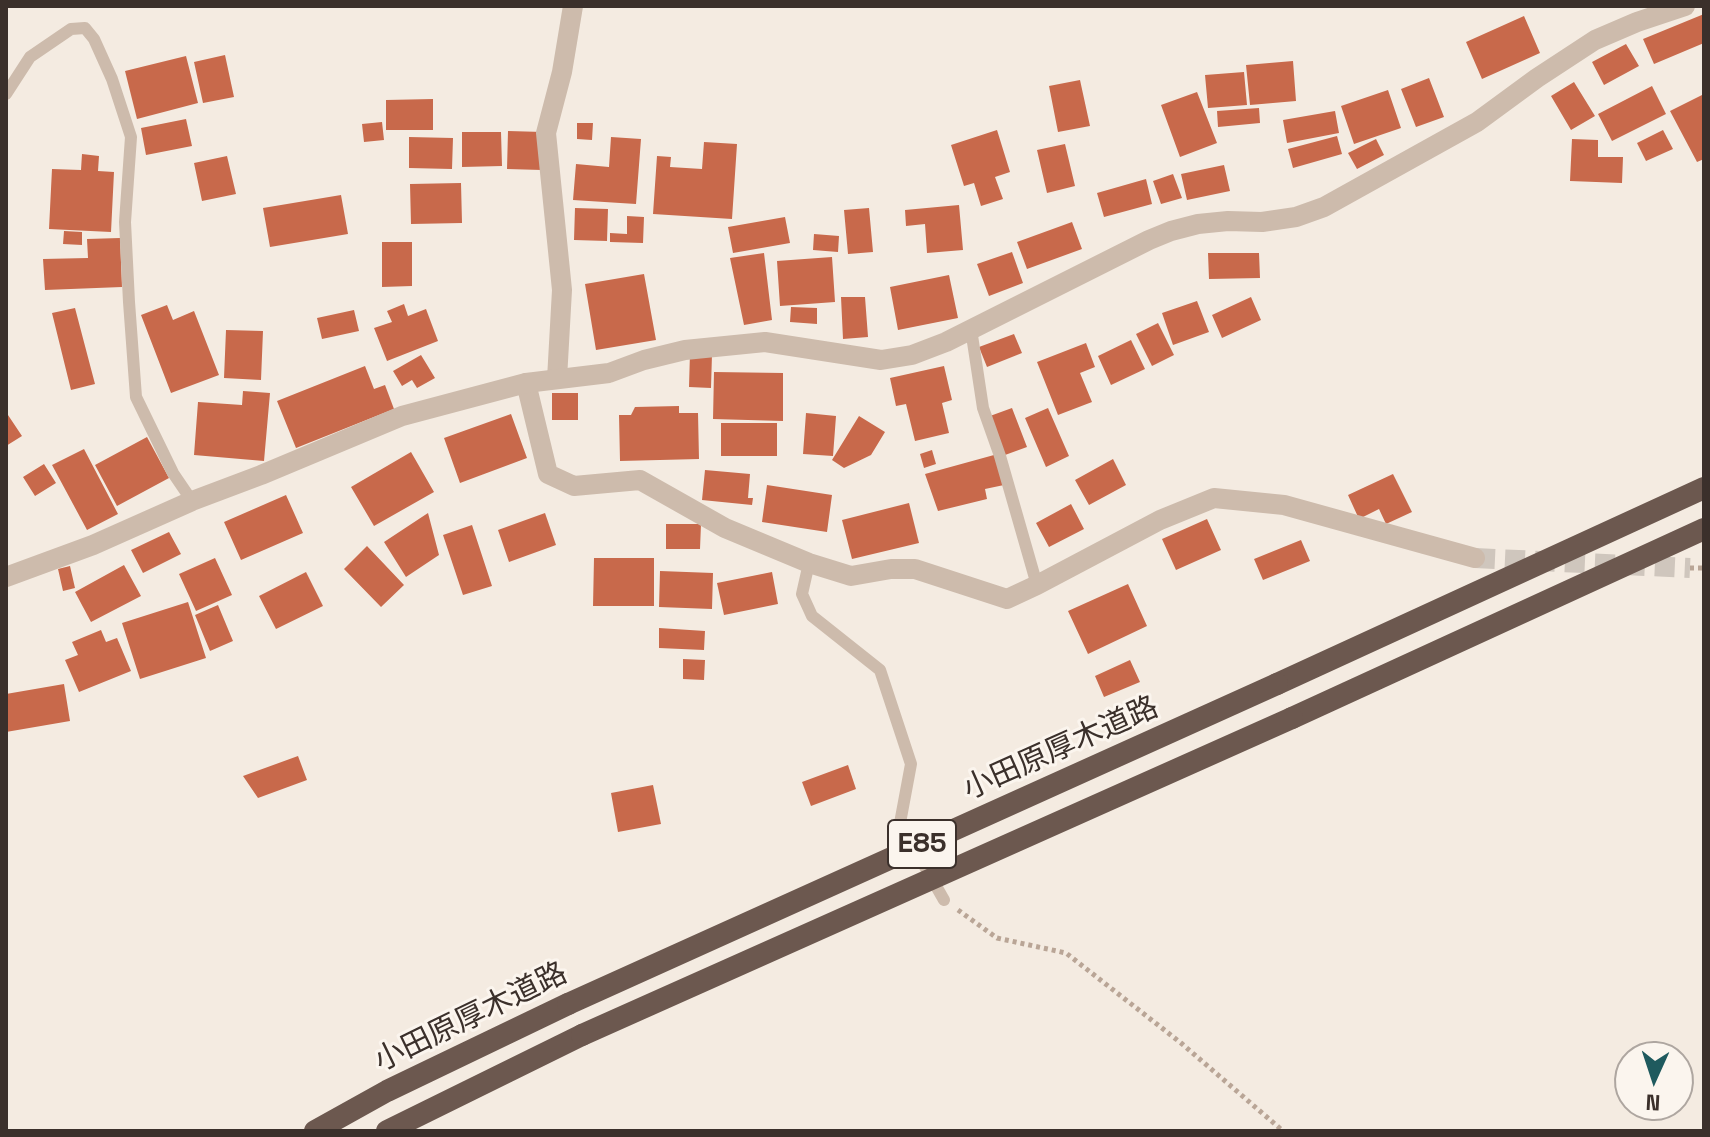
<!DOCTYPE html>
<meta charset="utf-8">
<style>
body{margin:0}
#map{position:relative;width:1710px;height:1137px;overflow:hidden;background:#f4ebe1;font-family:"Space Grotesk",sans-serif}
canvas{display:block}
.frame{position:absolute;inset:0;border:8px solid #3b302b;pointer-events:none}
.north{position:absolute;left:1614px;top:1041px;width:80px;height:80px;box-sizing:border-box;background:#fbf5ee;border:2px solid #aea6a0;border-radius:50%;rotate:183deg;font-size:22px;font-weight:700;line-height:32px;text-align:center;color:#3b302b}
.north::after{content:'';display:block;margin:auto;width:28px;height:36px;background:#1f5a5e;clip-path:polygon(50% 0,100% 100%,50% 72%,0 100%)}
</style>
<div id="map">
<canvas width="1710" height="1137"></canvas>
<div class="frame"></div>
<div class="north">N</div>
</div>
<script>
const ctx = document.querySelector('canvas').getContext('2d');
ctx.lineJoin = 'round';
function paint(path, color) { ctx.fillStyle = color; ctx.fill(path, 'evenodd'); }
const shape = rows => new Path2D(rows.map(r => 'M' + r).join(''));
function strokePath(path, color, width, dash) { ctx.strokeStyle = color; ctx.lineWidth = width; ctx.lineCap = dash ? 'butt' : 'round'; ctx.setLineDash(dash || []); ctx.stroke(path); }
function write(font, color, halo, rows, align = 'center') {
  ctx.font = font + ' "Space Grotesk","Noto Sans JP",sans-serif'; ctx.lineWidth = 6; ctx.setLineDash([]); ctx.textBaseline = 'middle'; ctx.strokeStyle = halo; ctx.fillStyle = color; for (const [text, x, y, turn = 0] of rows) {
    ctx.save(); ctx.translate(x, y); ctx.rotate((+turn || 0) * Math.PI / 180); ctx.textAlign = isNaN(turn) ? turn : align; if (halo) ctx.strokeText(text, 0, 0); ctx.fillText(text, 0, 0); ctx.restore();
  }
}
paint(shape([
 [1704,14,1704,43,1654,64,1643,39],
 [1524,16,1540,53,1482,79,1466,42],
 [1626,44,1639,66,1604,85,1592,62],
 [225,55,234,97,203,103,194,62],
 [186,56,198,103,137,119,125,71],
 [1293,61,1296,101,1250,105,1246,65],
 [1244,72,1247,105,1208,108,1205,75],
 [1429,78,1444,117,1416,127,1401,89],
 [1080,80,1090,126,1058,132,1049,86],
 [1574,82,1595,116,1571,130,1551,96],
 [1652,86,1666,114,1612,141,1598,114],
 [1388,90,1401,128,1354,144,1341,106],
 [1197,92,1217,143,1180,157,1161,105],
 [1704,94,1704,159,1697,162,1670,111],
 [433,99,433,130,386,130,386,100],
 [1259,108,1260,123,1218,127,1217,111],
 [1335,111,1339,133,1287,143,1283,120],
 [186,119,192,146,146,155,141,128],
 [382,122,384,140,364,142,362,124],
 [577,123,593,123,592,140,577,139],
 [997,130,1010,172,995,177,1003,199,981,206,974,183,964,186,951,145],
 [1663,130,1673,149,1646,161,1637,143],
 [508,131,543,132,542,170,507,169],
 [462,132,501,132,502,166,462,167],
 [1337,136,1342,154,1293,168,1288,149],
 [409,137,453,138,452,169,409,168],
 [611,137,641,139,636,204,573,200,576,164,609,167],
 [1376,139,1384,155,1357,169,1348,153],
 [1572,139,1598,140,1598,157,1623,157,1622,183,1570,181],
 [704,142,737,144,732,219,653,214,657,156,671,157,670,167,702,169],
 [1065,144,1075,186,1047,193,1037,150],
 [82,154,99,156,98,171,114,172,111,232,49,229,52,169,81,170],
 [227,156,236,194,202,201,194,163],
 [1224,165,1230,191,1187,200,1181,174],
 [1173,174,1182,198,1161,204,1153,181],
 [1146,179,1152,204,1104,217,1097,193],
 [461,183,462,223,411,224,410,184],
 [341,195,348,234,270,247,263,208],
 [959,205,963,250,927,253,925,224,906,226,905,210],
 [575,208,608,209,607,241,574,240],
 [869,208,873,252,848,254,844,210],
 [627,216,644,217,643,243,610,242,610,233,627,234],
 [785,217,790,243,733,253,728,227],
 [1072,222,1082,249,1027,269,1017,242],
 [64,231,82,232,82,245,63,244],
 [814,234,839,236,838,252,813,250],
 [120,238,122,287,45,290,43,259,88,258,87,239],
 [382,242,412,242,412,286,382,287],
 [1012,252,1023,283,989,296,977,264],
 [764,253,772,320,744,325,730,258],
 [1208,253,1259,253,1260,278,1209,279],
 [832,257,835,302,780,306,777,261],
 [644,274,656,340,596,350,585,284],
 [949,275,958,318,898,330,890,287],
 [841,297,865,297,868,337,843,339],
 [1251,297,1261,320,1222,338,1212,315],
 [1197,301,1209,332,1173,345,1162,313],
 [404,304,408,316,426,309,438,341,387,361,374,328,392,322,387,311],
 [167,305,173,320,194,311,219,375,171,393,141,315],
 [791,307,817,308,817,324,790,322],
 [75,308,95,384,71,390,52,313],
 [354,310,359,331,322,339,317,318],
 [1158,323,1174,355,1152,366,1136,334],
 [226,330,263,331,261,380,224,378],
 [1014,334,1022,353,987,367,979,347],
 [1131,340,1145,369,1111,385,1098,356],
 [1086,343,1095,367,1080,373,1092,402,1058,415,1037,362],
 [690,353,712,354,711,388,689,387],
 [421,355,435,378,417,388,412,380,402,386,393,371],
 [365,366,374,389,385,385,394,409,296,448,277,401],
 [944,366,952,400,942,403,949,433,915,441,906,404,896,406,890,378],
 [714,372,783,373,783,421,713,419],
 [243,391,270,393,264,461,194,455,198,402,242,405],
 [552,393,578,393,578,420,552,420],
 [679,406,679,413,698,413,699,459,620,461,619,415,631,415,635,407],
 [1012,408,1027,447,1005,455,990,416],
 [1048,408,1069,456,1046,467,1025,418],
 [6,412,22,436,6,446],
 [806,413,836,416,833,456,803,454],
 [511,414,527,458,460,483,444,438],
 [859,416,885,432,871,455,844,468,832,460],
 [721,423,777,423,777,456,721,456],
 [147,437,169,478,117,506,95,465],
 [84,449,118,514,87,530,52,465],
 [932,450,936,464,924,468,920,454],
 [411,452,434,492,374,526,351,487],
 [994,455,1004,485,985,489,987,499,938,511,925,474],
 [1113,459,1126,485,1089,505,1075,480],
 [44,464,56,483,35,496,23,477],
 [705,470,750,474,748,498,753,498,752,505,702,500],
 [1393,474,1412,512,1386,524,1379,509,1359,519,1348,495],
 [767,485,832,495,827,532,762,522],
 [286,495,303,533,241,560,224,522],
 [909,503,919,543,852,559,842,520],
 [1071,504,1084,529,1049,547,1036,523],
 [428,513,439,555,406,577,384,542],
 [545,513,556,545,509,562,498,530],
 [1207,519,1221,550,1176,570,1162,539],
 [666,524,701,524,700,549,666,549],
 [472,525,492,586,463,595,443,535],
 [169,532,181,554,143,573,131,550],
 [1301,540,1310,561,1263,580,1254,559],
 [367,546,404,585,381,607,344,569],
 [215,558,232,595,196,611,179,574],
 [594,558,654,558,654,606,593,606],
 [124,565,141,596,91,622,75,592],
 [70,566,75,588,63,591,58,569],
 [660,571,713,573,712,609,659,607],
 [306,572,323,606,276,629,259,596],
 [772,572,778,604,724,615,717,583],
 [1128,584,1147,626,1088,654,1068,611],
 [188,602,206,658,140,679,122,623],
 [218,605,233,641,210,651,195,615],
 [659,628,705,631,704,650,659,648],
 [101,630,106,642,117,638,131,671,79,692,65,660,78,655,72,642],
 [683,659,705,660,704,680,683,679],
 [1130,660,1140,682,1104,697,1095,676],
 [64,684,70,721,6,732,6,694],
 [298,756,307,780,258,798,243,776],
 [848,765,856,789,811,806,802,782],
 [653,785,661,824,618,832,611,793]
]), '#c8694b');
strokePath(shape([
 [1475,558,1690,568]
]), '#cfc6bd', 20, [20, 10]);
strokePath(shape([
 [1690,568,1704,568],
 [958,910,997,938,1066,953,1181,1043,1283,1131]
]), '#b9a596', 5, [4, 4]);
strokePath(shape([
 [6,94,30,57,71,29,85,28,94,39,112,79,131,137,125,222,129,302,136,397,173,473,192,501],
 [971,329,983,408,1000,456,1037,585],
 [809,563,802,594,812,616,880,670,911,764,900,823,944,900]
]), '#cdbbac', 12);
strokePath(shape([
 [557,379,562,290,546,133,562,72,573,6],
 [526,383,548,474,574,486,640,480,725,528,809,563,851,576,891,569,915,569,1007,599,1037,585,1160,520,1214,498,1284,505,1475,558]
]), '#cdbbac', 20);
strokePath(shape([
 [6,577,93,545,192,501,261,475,402,416,526,383,609,373,644,360,685,350,765,342,881,360,912,355,946,342,1149,240,1171,231,1198,224,1228,221,1262,222,1296,217,1324,207,1477,122,1537,78,1595,40,1637,22,1685,6]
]), '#cdbbac', 20);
strokePath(shape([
 [1277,684,1704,488],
 [1292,718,1704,529],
 [315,1131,387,1091,568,1004],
 [387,1131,582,1035]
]), '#6c584f', 22);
strokePath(shape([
 [568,1004,1277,684],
 [582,1035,1292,718]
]), '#6c584f', 22);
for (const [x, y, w] of [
 [922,844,68]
]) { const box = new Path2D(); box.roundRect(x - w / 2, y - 24, w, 48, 6); ctx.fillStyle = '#fbf5ee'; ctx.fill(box); strokePath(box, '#3b302b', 2); }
write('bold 28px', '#3b302b', null, [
 ["E85",922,844]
]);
write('30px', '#3b302b', '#fbf5ee', [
 ["小田原厚木道路",1061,749,-24],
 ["小田原厚木道路",471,1018,-26]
]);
</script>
